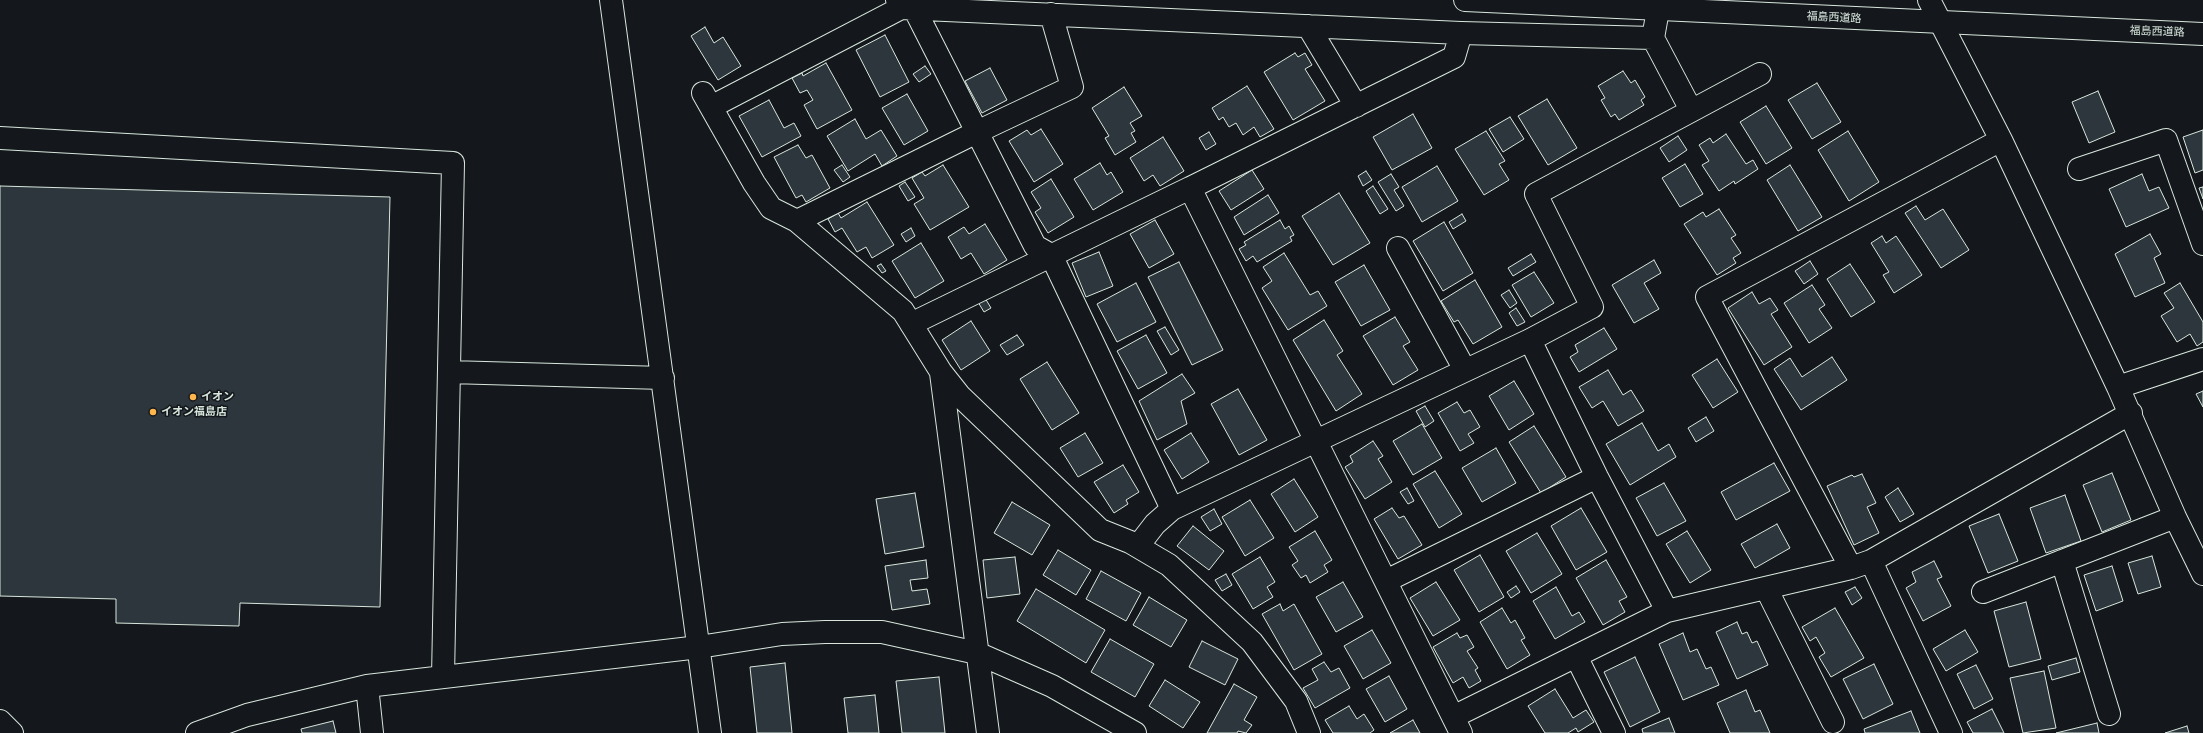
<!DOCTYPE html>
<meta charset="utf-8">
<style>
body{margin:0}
canvas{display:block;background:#14181c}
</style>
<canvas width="2203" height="733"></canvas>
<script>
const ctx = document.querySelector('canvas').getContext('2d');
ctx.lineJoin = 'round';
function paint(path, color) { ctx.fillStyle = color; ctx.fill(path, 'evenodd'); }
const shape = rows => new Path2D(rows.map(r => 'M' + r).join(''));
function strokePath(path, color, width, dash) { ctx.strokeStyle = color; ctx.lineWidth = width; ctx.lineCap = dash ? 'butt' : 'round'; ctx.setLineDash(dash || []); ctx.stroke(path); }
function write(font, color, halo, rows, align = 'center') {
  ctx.font = font + ' "DejaVu Sans","Noto Sans JP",sans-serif'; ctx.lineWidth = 3; ctx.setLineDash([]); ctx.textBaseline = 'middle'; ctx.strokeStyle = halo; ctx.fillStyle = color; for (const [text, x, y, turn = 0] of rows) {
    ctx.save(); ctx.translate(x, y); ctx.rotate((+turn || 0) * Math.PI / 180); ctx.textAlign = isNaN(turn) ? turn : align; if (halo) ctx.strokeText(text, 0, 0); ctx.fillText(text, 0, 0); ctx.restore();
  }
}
const building = shape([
 [705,27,714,43,723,37,741,66,718,80,691,36,705,27],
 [885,35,909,82,880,97,856,50,885,35],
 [1295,53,1298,57,1305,53,1312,65,1305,69,1325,101,1293,120,1264,72,1295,53],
 [826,63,852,110,817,129,804,105,813,100,807,90,800,93,792,78,802,73,803,76,826,63],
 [925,66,931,74,919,82,913,74,925,66],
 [990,68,1007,100,982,113,965,81,990,68],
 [1623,71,1631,83,1635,80,1645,97,1641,100,1644,105,1619,120,1615,114,1611,117,1601,100,1605,98,1598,86,1623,71],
 [1817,83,1841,122,1812,139,1788,100,1817,83],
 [1247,86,1274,129,1260,137,1254,127,1243,135,1236,123,1229,127,1223,117,1219,120,1212,108,1247,86],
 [1124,87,1142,116,1130,123,1135,131,1131,133,1136,142,1115,155,1105,138,1109,136,1092,108,1124,87],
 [2098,91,2115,132,2089,143,2072,102,2098,91],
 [907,94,928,131,904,145,882,108,907,94],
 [1547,99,1577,148,1548,165,1518,116,1547,99],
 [769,100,784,128,794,123,801,136,762,157,739,116,769,100],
 [1766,106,1792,148,1766,164,1740,122,1766,106],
 [1413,114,1432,148,1392,170,1373,137,1413,114],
 [1510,117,1524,139,1503,152,1489,129,1510,117],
 [855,119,866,139,881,130,897,156,882,166,875,154,848,171,827,136,855,119],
 [1041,129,1063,164,1034,182,1009,141,1027,130,1031,135,1041,129],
 [2203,130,2203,170,2195,173,2183,137,2203,130],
 [1486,131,1505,161,1499,164,1509,180,1484,195,1455,149,1486,131],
 [1848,131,1879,182,1849,201,1818,150,1848,131],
 [1209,132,1216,144,1206,150,1199,138,1209,132],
 [1726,134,1746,164,1753,160,1758,169,1735,184,1734,181,1719,191,1702,165,1709,161,1699,145,1710,138,1713,143,1726,134],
 [1678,136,1687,150,1669,162,1660,148,1678,136],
 [1163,137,1184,171,1160,186,1153,175,1144,181,1130,158,1163,137],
 [798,145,806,158,812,155,830,188,806,202,802,195,796,198,774,157,798,145],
 [1100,163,1107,175,1111,172,1123,192,1093,210,1074,179,1100,163],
 [1685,164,1703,194,1680,207,1662,178,1685,164],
 [842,165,850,177,843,182,834,170,842,165],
 [943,165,969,207,930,230,914,204,924,198,912,178,922,172,925,176,943,165],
 [1790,165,1822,217,1798,231,1767,180,1790,165],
 [1437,166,1458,201,1422,222,1402,187,1437,166],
 [1252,170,1264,189,1231,210,1219,191,1252,170],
 [1366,171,1372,180,1363,186,1358,176,1366,171],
 [1391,174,1399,187,1394,190,1404,206,1396,211,1378,182,1391,174],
 [2142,174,2149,191,2159,187,2169,208,2126,227,2109,189,2142,174],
 [1051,179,1074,217,1048,233,1035,212,1041,208,1031,192,1051,179],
 [905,182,915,197,908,201,899,186,905,182],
 [0,186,390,197,380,607,240,603,239,626,116,623,116,599,0,596,0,186],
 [1373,186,1388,209,1380,214,1366,191,1373,186],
 [2203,187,2203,199,2199,188,2203,187],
 [1339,193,1370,243,1333,265,1302,216,1339,193],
 [1268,195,1279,213,1244,235,1234,217,1268,195],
 [867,202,894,245,872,258,866,247,857,252,842,228,835,232,828,219,838,213,841,218,867,202],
 [1916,206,1925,220,1943,209,1969,250,1941,268,1905,213,1916,206],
 [1719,209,1736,235,1731,238,1741,253,1733,258,1736,263,1717,275,1684,224,1703,212,1706,217,1719,209],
 [1462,214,1466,221,1453,229,1449,222,1462,214],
 [1155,220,1174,254,1149,268,1130,234,1155,220],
 [1280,220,1285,229,1289,226,1294,235,1290,237,1292,241,1257,262,1253,256,1246,261,1239,249,1246,245,1244,242,1280,220],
 [1444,222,1473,273,1443,291,1413,241,1444,222],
 [985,224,1007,260,984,274,971,253,961,259,948,237,964,227,969,234,985,224],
 [911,228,915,236,906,242,901,234,911,228],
 [2150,234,2161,254,2154,258,2165,283,2135,297,2115,254,2150,234],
 [1882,236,1886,243,1896,236,1922,275,1894,293,1883,275,1889,272,1871,243,1882,236],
 [921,243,944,281,915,298,892,261,921,243],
 [1099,252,1113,286,1086,297,1072,263,1099,252],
 [1284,253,1310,295,1318,291,1327,306,1288,330,1262,288,1272,281,1263,267,1284,253],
 [1531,254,1536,262,1513,276,1508,268,1531,254],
 [1654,260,1661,273,1644,283,1659,309,1634,323,1612,285,1654,260],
 [1810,261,1818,274,1804,284,1795,271,1810,261],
 [1179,262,1223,350,1192,365,1148,277,1179,262],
 [881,264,886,271,882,273,877,266,881,264],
 [1850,264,1875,302,1851,317,1827,279,1850,264],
 [1364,265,1390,310,1361,326,1335,282,1364,265],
 [1534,272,1554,303,1531,317,1512,285,1534,272],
 [1475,280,1502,327,1473,344,1458,320,1454,322,1441,301,1475,280],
 [1136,283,1156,322,1117,342,1097,304,1136,283],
 [2180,283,2203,322,2203,342,2197,346,2190,334,2177,342,2161,316,2174,308,2164,293,2180,283],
 [1812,285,1825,305,1819,309,1832,328,1809,343,1784,303,1812,285],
 [1509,290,1517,303,1510,308,1501,295,1509,290],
 [1752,292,1759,304,1770,298,1778,310,1771,314,1792,347,1764,365,1728,308,1752,292],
 [985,298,991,308,984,312,978,302,985,298],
 [1516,308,1525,322,1517,326,1509,313,1516,308],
 [1395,317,1410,342,1403,346,1418,370,1393,385,1363,336,1395,317],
 [1324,320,1343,351,1337,355,1362,394,1336,411,1293,340,1324,320],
 [971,321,990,351,961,370,942,340,971,321],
 [1165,327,1179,350,1171,355,1157,331,1165,327],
 [1604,328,1617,349,1579,372,1570,357,1578,352,1575,345,1604,328],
 [1017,335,1024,345,1007,355,1000,345,1017,335],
 [1146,335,1167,373,1138,389,1117,351,1146,335],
 [1832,357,1847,380,1801,410,1774,369,1790,358,1802,377,1832,357],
 [1717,359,1738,392,1713,408,1692,375,1717,359],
 [1047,362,1079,413,1052,430,1020,379,1047,362],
 [1608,370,1623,395,1631,390,1644,411,1618,426,1603,401,1592,408,1579,387,1608,370],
 [1182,374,1195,393,1181,401,1187,424,1157,440,1139,401,1182,374],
 [1514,381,1534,414,1509,430,1489,396,1514,381],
 [1238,389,1267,440,1239,455,1211,404,1238,389],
 [2203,391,2203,407,2196,394,2203,391],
 [1457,402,1464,413,1470,410,1480,427,1468,434,1474,443,1460,451,1438,413,1457,402],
 [1425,406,1434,421,1425,427,1416,411,1425,406],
 [1706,417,1714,431,1696,442,1688,428,1706,417],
 [1642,423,1658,451,1669,444,1676,457,1630,485,1606,444,1642,423],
 [1422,424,1442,458,1413,475,1393,441,1422,424],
 [1534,426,1566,477,1541,493,1509,442,1534,426],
 [1085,433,1103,463,1078,477,1060,448,1085,433],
 [1191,433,1209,462,1182,479,1164,450,1191,433],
 [1373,441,1383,456,1378,459,1392,482,1365,499,1345,467,1353,462,1350,456,1373,441],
 [1496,448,1516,483,1482,502,1462,468,1496,448],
 [1774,463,1790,491,1736,520,1721,492,1774,463],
 [1123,465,1139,492,1126,500,1128,504,1114,513,1094,482,1123,465],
 [1435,471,1462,514,1439,528,1413,484,1435,471],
 [2112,473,2131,520,2102,532,2083,485,2112,473],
 [1862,474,1876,503,1867,507,1879,533,1854,545,1827,486,1852,475,1854,477,1862,474],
 [1294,479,1318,517,1295,532,1271,494,1294,479],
 [1664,483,1686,521,1657,536,1636,498,1664,483],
 [1407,488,1414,501,1408,504,1400,492,1407,488],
 [1898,488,1914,514,1900,522,1885,497,1898,488],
 [915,493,924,547,885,554,876,499,915,493],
 [2065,495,2081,541,2046,553,2030,508,2065,495],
 [1250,500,1274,538,1245,556,1222,517,1250,500],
 [1012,502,1050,525,1032,555,994,533,1012,502],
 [1392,508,1399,518,1404,516,1422,545,1398,559,1374,519,1392,508],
 [1581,508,1607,552,1576,570,1551,526,1581,508],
 [1214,509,1222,524,1210,531,1201,517,1214,509],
 [1999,514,2018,561,1988,573,1969,526,1999,514],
 [1777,524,1790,548,1755,568,1741,544,1777,524],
 [1193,526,1224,551,1209,570,1177,546,1193,526],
 [1315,531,1332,560,1324,565,1328,572,1310,583,1306,575,1301,578,1292,565,1298,561,1289,547,1315,531],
 [1687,531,1711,570,1690,583,1666,544,1687,531],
 [1537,533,1562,574,1531,593,1506,551,1537,533],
 [1058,550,1091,570,1076,595,1043,575,1058,550],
 [1480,555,1504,597,1479,612,1454,570,1480,555],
 [2152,556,2161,587,2138,594,2128,563,2152,556],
 [1015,557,1020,594,987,598,983,560,1015,557],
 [1260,557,1275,582,1267,587,1273,597,1253,609,1232,574,1260,557],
 [926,560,928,578,910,580,912,591,927,589,930,604,892,610,885,566,926,560],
 [1606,560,1627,597,1619,601,1625,612,1603,625,1576,578,1606,560],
 [1934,561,1942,577,1937,579,1951,606,1923,621,1906,588,1916,582,1912,572,1934,561],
 [2112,566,2123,601,2096,611,2084,575,2112,566],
 [1101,571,1141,593,1126,621,1086,599,1101,571],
 [1226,574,1232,585,1222,591,1215,580,1226,574],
 [1343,582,1363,617,1336,632,1316,597,1343,582],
 [1436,582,1460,620,1433,636,1410,598,1436,582],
 [1516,586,1520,592,1511,598,1507,592,1516,586],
 [1556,587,1572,616,1579,612,1585,622,1555,639,1533,601,1556,587],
 [1855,587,1862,598,1852,605,1845,592,1855,587],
 [1036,589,1105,630,1086,663,1017,621,1036,589],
 [1149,597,1187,620,1171,647,1133,625,1149,597],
 [2026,602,2041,659,2009,667,1994,611,2026,602],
 [1280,604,1283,611,1294,604,1322,654,1294,670,1262,614,1280,604],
 [1502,608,1511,623,1515,620,1525,638,1521,640,1530,655,1507,669,1480,622,1502,608],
 [1835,608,1864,658,1831,677,1819,657,1825,653,1816,637,1810,641,1802,627,1835,608],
 [1737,622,1742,634,1747,632,1752,643,1757,641,1768,665,1737,679,1716,632,1737,622],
 [1372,630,1391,663,1363,679,1344,646,1372,630],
 [1965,630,1978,652,1946,671,1933,649,1965,630],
 [1457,633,1460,638,1467,635,1474,647,1467,651,1478,668,1475,670,1481,681,1469,688,1463,677,1453,683,1433,647,1457,633],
 [1683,633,1690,652,1697,649,1706,669,1711,667,1719,685,1683,700,1659,644,1683,633],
 [1110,639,1154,664,1135,697,1091,672,1110,639],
 [1202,641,1238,659,1225,685,1189,667,1202,641],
 [1635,657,1660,712,1630,727,1604,672,1635,657],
 [2076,658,2080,672,2052,680,2048,666,2076,658],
 [1324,662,1331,672,1339,668,1350,688,1315,708,1303,688,1318,680,1312,669,1324,662],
 [785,663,792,733,757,733,750,667,785,663],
 [1874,664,1893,704,1863,719,1843,679,1874,664],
 [1976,665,1993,699,1974,709,1957,674,1976,665],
 [2044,671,2056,728,2023,733,2010,678,2044,671],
 [1389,676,1407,709,1385,722,1366,689,1389,676],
 [939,677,945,733,902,733,896,681,939,677],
 [1165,680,1200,702,1183,728,1149,706,1165,680],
 [1234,684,1257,697,1244,720,1252,725,1246,733,1238,731,1237,733,1207,733,1234,684],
 [1555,689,1573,718,1586,710,1594,722,1578,732,1576,728,1568,733,1545,733,1528,706,1555,689],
 [1746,690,1755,712,1760,710,1770,733,1730,733,1717,703,1746,690],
 [875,695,879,733,848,733,844,698,875,695],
 [1349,706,1357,719,1364,714,1374,730,1370,733,1333,733,1325,720,1349,706],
 [1992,709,2004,733,1973,733,1967,722,1992,709],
 [1911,711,1920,733,1865,733,1864,729,1911,711],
 [1669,718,1675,733,1643,733,1642,729,1669,718],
 [1413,720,1420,733,1390,733,1413,720],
 [333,721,336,733,302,733,301,729,333,721],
 [2097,723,2099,733,2056,733,2097,723],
 [2187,726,2189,733,2165,733,2187,726]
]);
paint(building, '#2c363c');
strokePath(building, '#d8e6dc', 1);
const minor = shape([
 [611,0,710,733],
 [897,0,901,8,1461,33,1653,38],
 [1929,0,2001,140,2118,387,2175,517,2203,574],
 [914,8,977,132,1072,87,1051,14],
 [1658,10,1653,38,1691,110],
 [1308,26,1356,106],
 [703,93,754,183,771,208,797,221,903,311,941,372,960,396,1100,530,1130,542,1169,565,1252,642,1296,701,1309,733],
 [711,107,901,8],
 [0,138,453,163,443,677],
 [2079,169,2166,140,2203,244],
 [1190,188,1454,57,1461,33],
 [797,221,977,132,1035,246,1051,255,1172,509,1530,340,1592,307,1536,194,1760,74],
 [1398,248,1465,370],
 [911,324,1190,188,1461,733],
 [1530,340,1597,477,1667,611],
 [449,372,663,378],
 [941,373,988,733],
 [2118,387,2203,359],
 [1138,546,1155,524,1172,509],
 [1871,561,1951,733],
 [2062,561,2109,714],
 [1851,568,1707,297,2001,140],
 [1386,581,1597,477],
 [1766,588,1833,722],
 [1983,592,2175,517],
 [1576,656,1614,733],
 [367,686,372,733],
 [1453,717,1667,611,1851,568,1871,561,2131,413],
 [0,721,12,733],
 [197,733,247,715,367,686,699,647,782,634,825,632,882,632,977,653,1052,686,1135,733]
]);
const highway = shape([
 [1465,0,2203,34]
]);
strokePath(minor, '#d8e6dc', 24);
strokePath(highway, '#d8e6dc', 24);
strokePath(minor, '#14181c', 22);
strokePath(highway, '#14181c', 22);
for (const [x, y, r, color] of [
 [193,397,4,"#ffb74d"],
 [153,412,4,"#ffb74d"]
]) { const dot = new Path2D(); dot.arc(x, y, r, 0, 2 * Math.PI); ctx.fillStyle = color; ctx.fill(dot); strokePath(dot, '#14181c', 1.5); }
write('11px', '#d8e6dc', '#14181c', [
 ["福島西道路",1834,18,3],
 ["福島西道路",2157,32,2]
]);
write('bold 11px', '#d8e6dc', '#14181c', [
 ["イオン",201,397],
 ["イオン福島店",161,412]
], 'left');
</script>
